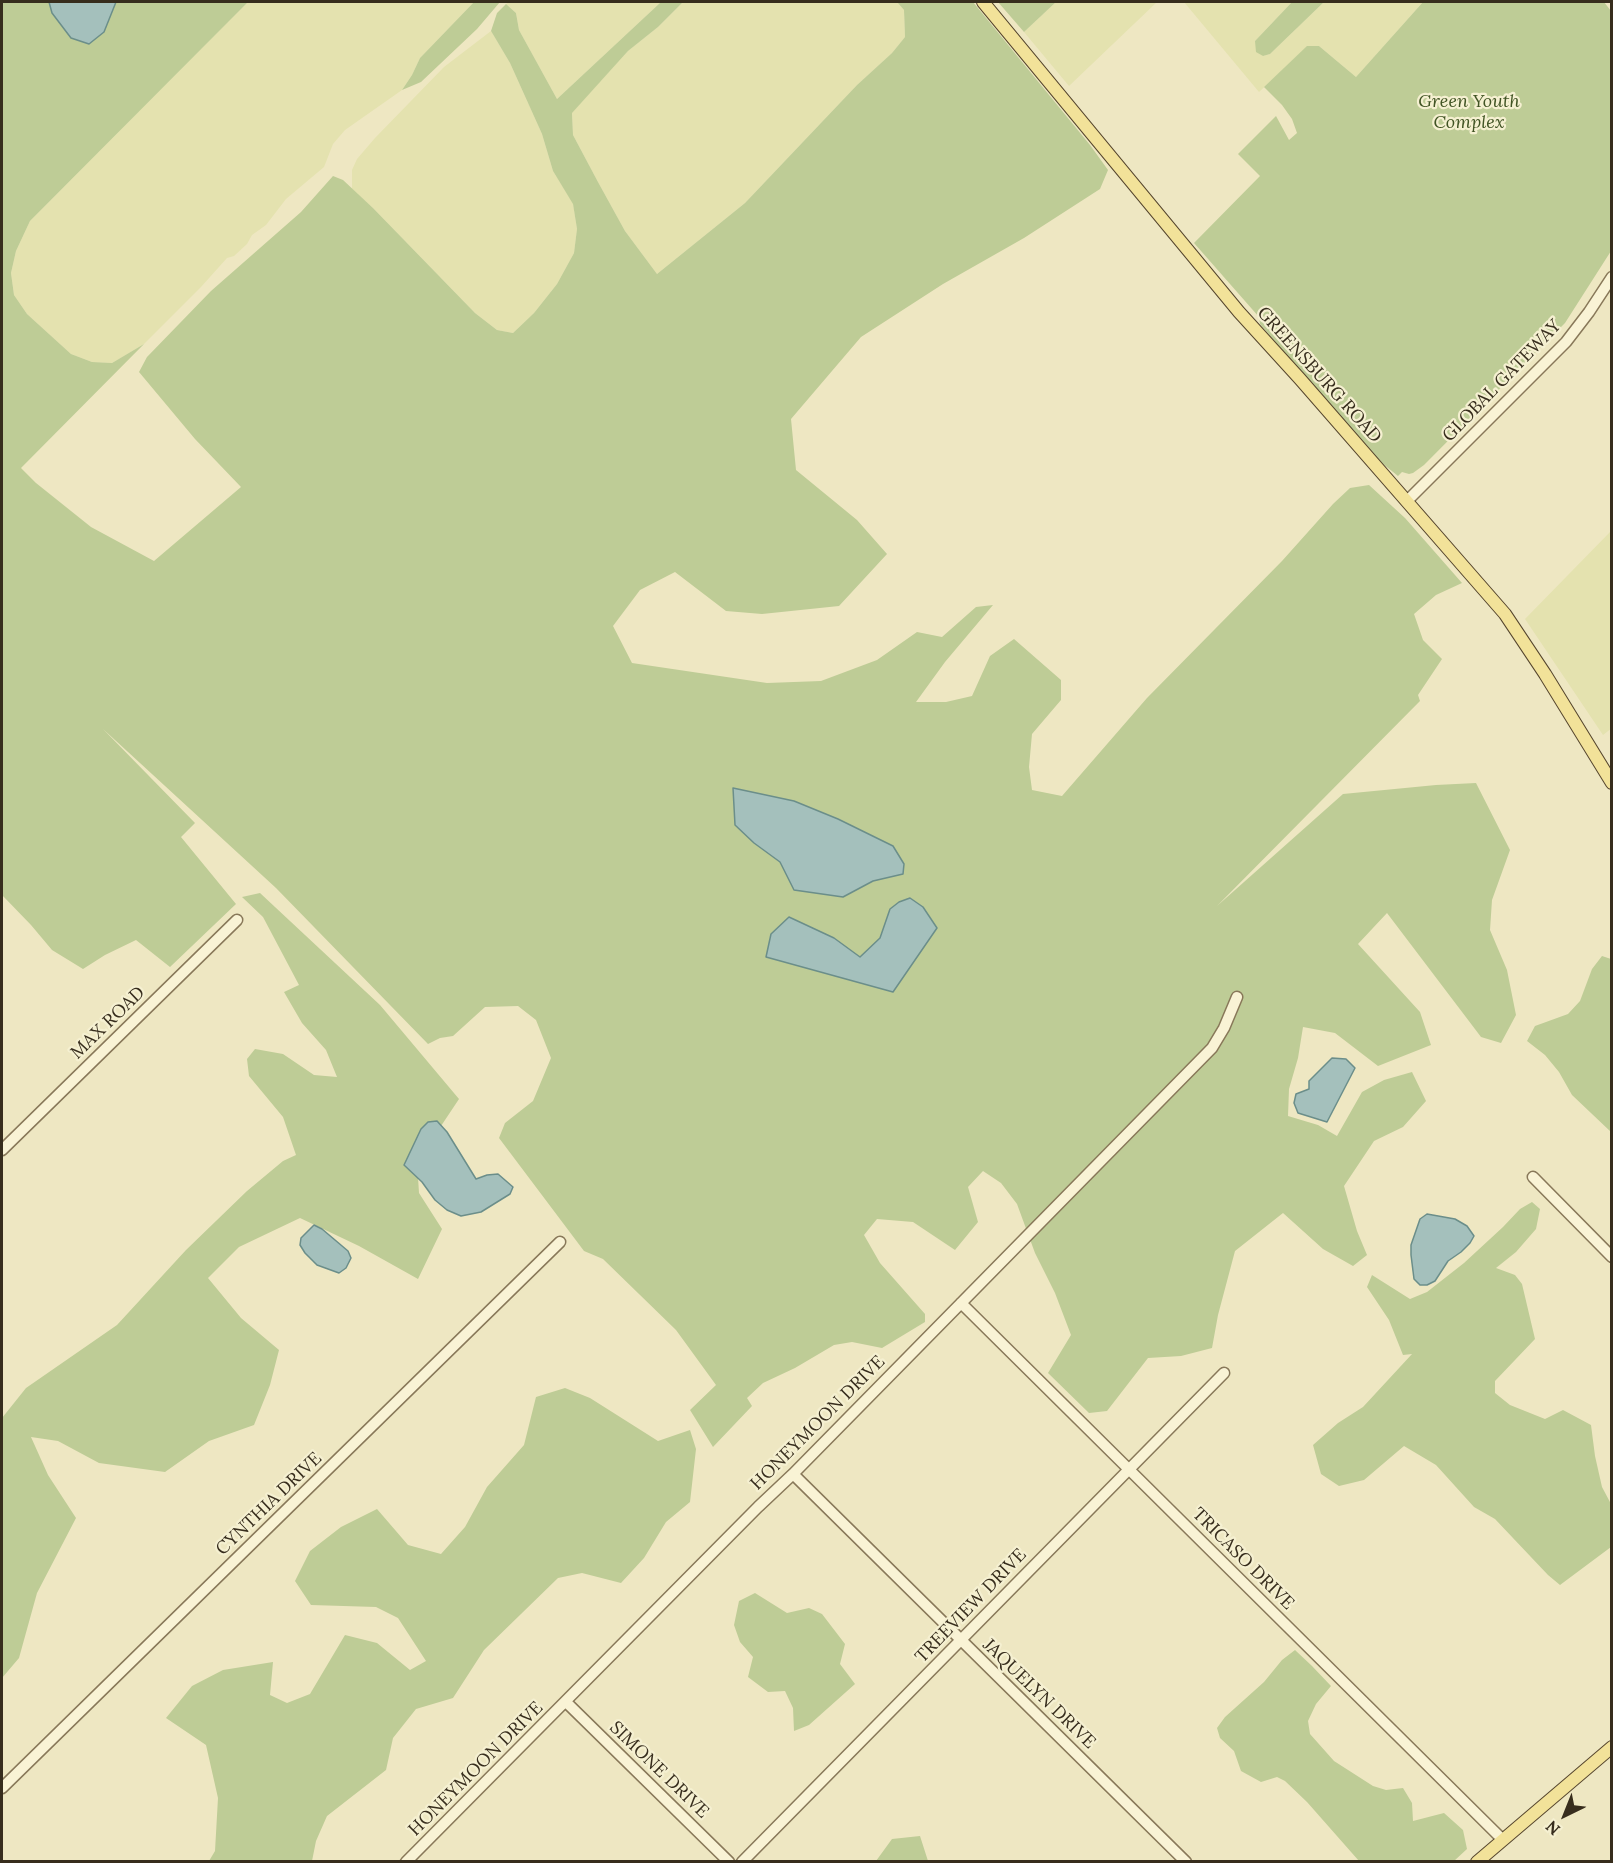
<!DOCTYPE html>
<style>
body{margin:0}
#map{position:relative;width:1613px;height:1863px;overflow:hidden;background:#eee7c2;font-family:Lora,serif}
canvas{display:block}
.frame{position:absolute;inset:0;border:3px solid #372d1d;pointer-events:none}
.north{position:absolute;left:1535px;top:1785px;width:60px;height:60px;-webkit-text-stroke:4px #f5f0d1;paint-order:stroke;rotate:223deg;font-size:16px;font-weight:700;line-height:24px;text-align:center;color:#372d1d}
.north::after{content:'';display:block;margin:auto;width:21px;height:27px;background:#372d1d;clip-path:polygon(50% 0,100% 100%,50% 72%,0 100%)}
</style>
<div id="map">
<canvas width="1613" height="1863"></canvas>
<div class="frame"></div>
<div class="north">N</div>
</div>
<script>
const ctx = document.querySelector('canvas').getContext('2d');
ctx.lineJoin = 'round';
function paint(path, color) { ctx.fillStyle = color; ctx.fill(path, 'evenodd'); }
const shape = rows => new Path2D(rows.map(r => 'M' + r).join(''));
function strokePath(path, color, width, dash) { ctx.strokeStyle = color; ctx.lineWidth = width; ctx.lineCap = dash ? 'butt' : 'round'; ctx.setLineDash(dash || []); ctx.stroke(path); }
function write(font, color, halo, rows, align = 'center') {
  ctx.font = font + ' Lora,serif'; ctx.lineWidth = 4.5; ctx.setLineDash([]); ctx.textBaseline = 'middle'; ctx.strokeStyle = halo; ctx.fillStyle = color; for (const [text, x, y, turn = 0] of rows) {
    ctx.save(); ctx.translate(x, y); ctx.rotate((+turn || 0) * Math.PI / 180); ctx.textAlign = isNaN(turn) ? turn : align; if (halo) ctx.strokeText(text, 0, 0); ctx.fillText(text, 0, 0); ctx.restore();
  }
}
paint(shape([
 [248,2,474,2,420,58,412,75,402,90,345,130,333,144,324,167,286,199,266,225,252,235,247,244,234,256,227,258,201,287,144,344,112,363,92,362,71,354,27,314,14,295,11,273,16,251,30,221],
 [509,2,661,2,557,99,519,30,516,13,506,4],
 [683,2,897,2,904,10,905,37,892,53,857,85,745,203,657,274,625,231,598,182,573,135,572,112,628,51,658,27],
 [1056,2,1157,2,1069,86,1024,32],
 [1184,2,1292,2,1255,41,1263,56,1270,54,1324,2,1423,2,1356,77,1319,46,1308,46,1259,92],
 [491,31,510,63,542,134,553,171,573,203,577,229,574,253,557,284,534,313,513,333,497,330,475,313,373,208,352,189,352,170,357,159,375,138,444,67],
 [1611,531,1612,728,1603,735,1525,619]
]), '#e4e2af');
paint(shape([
 [2,2,248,2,30,221,16,251,11,273,14,295,27,314,71,354,92,362,112,363,144,344,21,468,36,483,91,527,154,561,241,487,195,439,139,372,147,357,211,291,301,212,333,176,343,180,373,208,475,313,497,330,513,333,534,313,557,284,574,253,577,229,573,204,553,171,542,134,510,63,491,31,497,13,506,4,516,13,519,30,557,99,661,2,683,2,658,27,628,51,572,113,573,135,598,182,625,231,657,274,745,203,857,85,892,53,905,37,904,10,897,2,973,2,1090,145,1108,170,1100,189,1024,238,943,284,861,337,791,419,796,470,857,520,887,554,839,606,762,614,726,611,675,572,640,590,613,626,632,663,767,683,821,681,877,660,917,632,942,637,976,607,993,605,945,662,916,702,946,702,972,696,990,656,1014,639,1061,680,1061,700,1032,734,1029,767,1032,790,1062,796,1147,698,1282,561,1333,504,1350,488,1369,485,1405,518,1462,583,1436,595,1414,614,1423,640,1442,659,1418,695,1420,701,1217,906,1343,794,1436,785,1476,783,1510,850,1492,900,1490,930,1507,970,1516,1015,1501,1043,1481,1037,1387,913,1358,944,1420,1012,1431,1045,1378,1066,1335,1033,1303,1027,1298,1058,1289,1089,1288,1116,1318,1125,1337,1136,1362,1092,1384,1080,1412,1072,1426,1101,1403,1127,1374,1141,1344,1186,1357,1231,1367,1255,1353,1266,1323,1249,1283,1213,1235,1251,1218,1315,1212,1348,1181,1356,1148,1358,1107,1411,1089,1413,1048,1373,1071,1335,1055,1293,1035,1253,1017,1204,1001,1183,983,1171,968,1187,978,1222,955,1250,913,1222,877,1219,864,1235,880,1263,925,1314,925,1322,882,1348,852,1342,834,1345,795,1368,763,1383,747,1398,752,1406,713,1447,690,1410,716,1385,676,1330,603,1259,584,1251,499,1138,505,1123,533,1101,551,1058,536,1020,518,1006,485,1007,453,1036,440,1038,428,1044,276,888,103,729,195,823,181,837,236,904,170,967,136,940,105,955,83,969,52,950,31,925,2,895],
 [474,2,500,2,477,29,421,82,402,90,412,75,420,58],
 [998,2,1056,2,1024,32],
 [1292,2,1324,2,1270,54,1263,56,1256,52,1255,41],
 [1423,2,1604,2,1611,11,1611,251,1565,323,1424,465,1413,473,1409,474,1402,472,1398,476,1377,459,1260,324,1259,317,1194,243,1260,176,1238,154,1276,116,1289,140,1297,133,1292,119,1282,105,1264,87,1307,46,1319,46,1356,77],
 [260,893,380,1005,459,1099,417,1162,419,1193,442,1229,418,1279,359,1246,300,1218,239,1247,208,1278,241,1318,279,1350,270,1385,254,1425,209,1441,165,1472,99,1463,58,1441,31,1437,48,1475,76,1518,37,1593,19,1658,2,1678,2,1418,26,1388,117,1325,186,1250,247,1191,283,1161,296,1155,283,1117,249,1076,247,1059,255,1049,283,1054,314,1075,337,1077,326,1050,302,1023,284,992,299,985,263,917,242,897],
 [1602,956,1611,959,1611,1132,1572,1095,1559,1072,1545,1055,1527,1041,1535,1026,1568,1014,1580,1001,1592,969],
 [1532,1202,1540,1209,1536,1229,1516,1252,1496,1268,1515,1275,1522,1284,1535,1339,1495,1381,1495,1393,1510,1405,1545,1419,1563,1410,1591,1425,1595,1456,1602,1487,1611,1504,1611,1547,1560,1585,1548,1575,1495,1519,1474,1507,1436,1465,1404,1446,1364,1480,1339,1486,1321,1474,1313,1445,1338,1423,1363,1407,1412,1354,1403,1355,1389,1320,1367,1287,1372,1275,1410,1299,1427,1292,1464,1263,1503,1227,1520,1209],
 [565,1388,590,1398,658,1441,690,1430,696,1449,690,1502,666,1522,644,1558,621,1583,582,1573,558,1578,484,1650,453,1698,416,1709,393,1738,386,1770,327,1816,316,1841,312,1861,209,1861,215,1851,218,1798,206,1745,166,1718,192,1686,223,1670,273,1662,270,1695,287,1703,310,1694,345,1635,377,1643,410,1670,426,1661,398,1618,376,1607,311,1605,295,1581,310,1551,341,1527,377,1509,408,1545,441,1554,465,1527,487,1487,524,1445,536,1397],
 [755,1593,787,1613,809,1608,822,1614,845,1644,840,1664,855,1684,809,1725,794,1731,793,1708,785,1691,768,1692,748,1677,753,1657,740,1642,734,1625,739,1601],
 [1295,1650,1312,1666,1331,1686,1316,1704,1308,1721,1310,1734,1334,1761,1373,1786,1386,1790,1403,1788,1412,1803,1413,1821,1444,1813,1463,1830,1467,1849,1454,1861,1359,1861,1307,1802,1285,1781,1277,1777,1261,1782,1241,1771,1234,1751,1220,1738,1217,1728,1225,1717,1264,1682,1282,1660],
 [920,1836,928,1861,876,1861,892,1839]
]), '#becc96');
const water = shape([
 [49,2,116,2,104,32,89,44,71,38,52,13,49,2],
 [733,788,794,801,838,819,893,846,904,864,903,874,873,881,843,897,794,890,780,862,754,843,735,825,733,788],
 [910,898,923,907,937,928,893,992,766,957,771,934,789,917,834,938,860,957,880,938,890,909,899,902,910,898],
 [1332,1058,1346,1059,1355,1068,1327,1122,1298,1113,1294,1103,1296,1094,1309,1089,1309,1081,1332,1058],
 [437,1121,447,1132,476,1179,487,1175,498,1174,513,1187,510,1194,481,1212,461,1216,447,1210,435,1200,422,1182,404,1165,421,1129,428,1122,437,1121],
 [1427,1214,1455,1219,1467,1226,1474,1236,1470,1243,1461,1252,1448,1261,1435,1281,1427,1285,1420,1285,1414,1279,1411,1255,1411,1245,1420,1219,1427,1214],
 [314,1225,322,1229,348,1251,351,1258,346,1268,339,1273,317,1265,305,1253,300,1245,301,1238,314,1225]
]);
paint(water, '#a4c0bc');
strokePath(water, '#6b8e8a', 1.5);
const minor = shape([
 [1407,501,1566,342,1589,312,1612,277],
 [2,1150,237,920],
 [1533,1177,1612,1257],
 [961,1303,1502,1839],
 [793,1474,1186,1862],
 [566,1702,729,1862],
 [2,1788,560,1242],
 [406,1862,758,1507,793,1474,1212,1048,1224,1028,1237,997],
 [742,1862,1224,1373]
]);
const major = shape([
 [983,2,1239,312,1300,379,1505,614,1545,674,1612,783],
 [1477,1862,1612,1747]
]);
strokePath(minor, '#887859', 13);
strokePath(major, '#55452d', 14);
strokePath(minor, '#f9f3d5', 10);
strokePath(major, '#f2e299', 12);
write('italic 18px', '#415424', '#f5f0d1', [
 ["Green Youth",1469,102],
 ["Complex",1469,123]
]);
write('18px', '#372d1d', '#f5f0d1', [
 ["GREENSBURG ROAD",1319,375,48],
 ["GLOBAL GATEWAY",1502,381,-46],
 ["MAX ROAD",108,1023,-44],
 ["HONEYMOON DRIVE",818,1423,-45],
 ["CYNTHIA DRIVE",269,1504,-44],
 ["TRICASO DRIVE",1243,1559,45],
 ["TREEVIEW DRIVE",971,1606,-46],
 ["JAQUELYN DRIVE",1039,1694,44],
 ["HONEYMOON DRIVE",476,1769,-45],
 ["SIMONE DRIVE",659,1770,44]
]);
</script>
